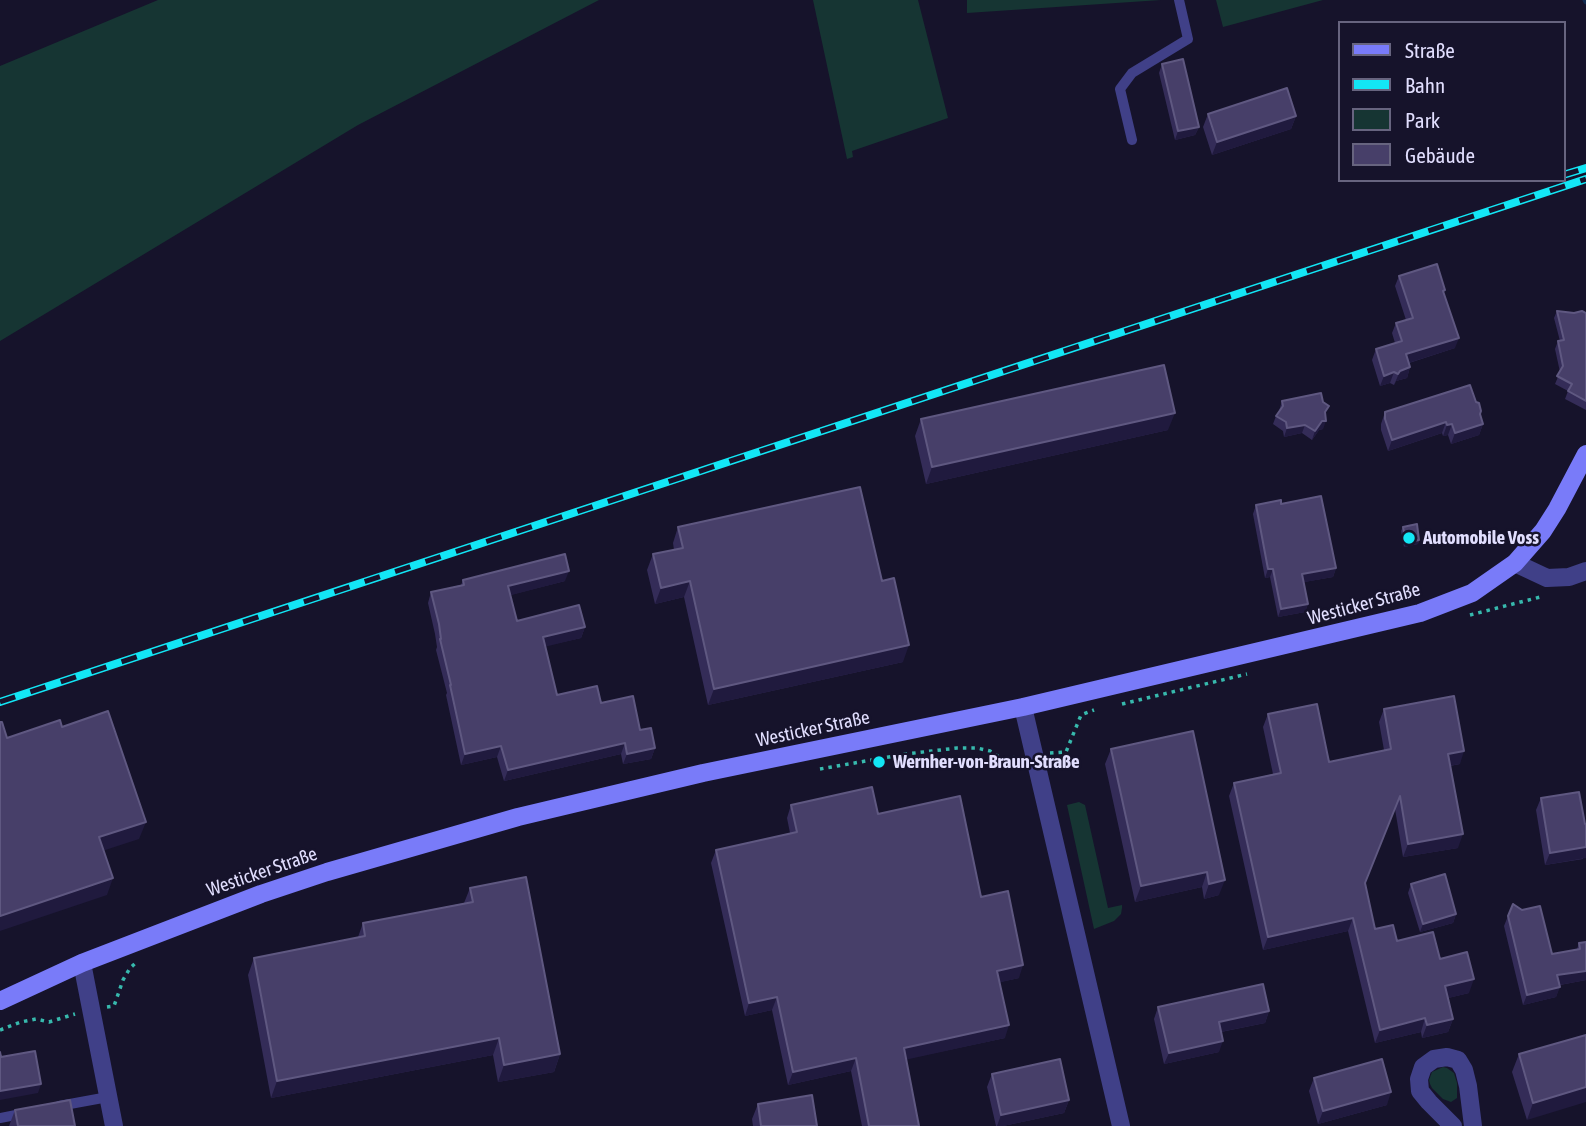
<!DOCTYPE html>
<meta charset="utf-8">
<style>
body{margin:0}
#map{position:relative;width:1586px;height:1126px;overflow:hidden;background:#16132b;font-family:"Asap Condensed",sans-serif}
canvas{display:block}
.legend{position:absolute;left:1338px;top:21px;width:228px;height:161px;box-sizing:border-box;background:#16132b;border:2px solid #67647f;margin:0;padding:9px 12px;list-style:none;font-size:21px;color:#e1defe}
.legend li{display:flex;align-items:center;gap:14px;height:35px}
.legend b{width:35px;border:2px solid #67647f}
</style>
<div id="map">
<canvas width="1586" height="1126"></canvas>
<ul class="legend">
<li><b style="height:9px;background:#797bf9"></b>Straße</li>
<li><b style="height:9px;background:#13e6f5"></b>Bahn</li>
<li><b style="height:19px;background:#163533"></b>Park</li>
<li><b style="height:19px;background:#473f69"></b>Gebäude</li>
</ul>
</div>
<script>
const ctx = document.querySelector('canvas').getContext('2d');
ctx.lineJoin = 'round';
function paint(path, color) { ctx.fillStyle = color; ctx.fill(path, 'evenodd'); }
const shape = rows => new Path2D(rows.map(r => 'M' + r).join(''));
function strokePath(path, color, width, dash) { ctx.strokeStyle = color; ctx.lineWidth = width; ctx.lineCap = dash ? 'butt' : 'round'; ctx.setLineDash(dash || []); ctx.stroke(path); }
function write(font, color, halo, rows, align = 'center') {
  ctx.font = font + ' "Asap Condensed",sans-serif'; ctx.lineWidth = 5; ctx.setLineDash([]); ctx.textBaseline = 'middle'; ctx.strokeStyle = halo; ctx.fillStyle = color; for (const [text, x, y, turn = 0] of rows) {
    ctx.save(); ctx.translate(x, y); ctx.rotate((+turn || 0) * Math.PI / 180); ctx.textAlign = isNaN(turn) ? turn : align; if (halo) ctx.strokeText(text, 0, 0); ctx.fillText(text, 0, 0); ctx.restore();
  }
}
paint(shape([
 [158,0,599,0,358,125,0,341,0,66],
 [813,0,918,0,948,118,852,151,853,157,847,159],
 [967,0,1161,0,967,13],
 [1216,0,1323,0,1223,27],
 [1079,802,1085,805,1108,908,1122,905,1122,908,1121,914,1114,921,1094,929,1067,805],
 [1443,1067,1447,1068,1454,1073,1457,1083,1457,1098,1451,1102,1443,1099,1432,1088,1430,1084,1429,1080,1432,1072]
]), '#163533');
strokePath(shape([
 [1585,0,1586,2]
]), '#122b50', 5);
strokePath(shape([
 [1470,615,1544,596],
 [1122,704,1247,674],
 [1050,753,1066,752,1081,715,1094,710],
 [820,769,906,754,957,748,977,748,990,751,1002,759,1018,757],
 [107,1007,114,1006,123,980,130,968,138,961],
 [0,1030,21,1022,36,1019,49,1022,75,1014]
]), '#37b9ad', 3.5, [3.5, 5]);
strokePath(shape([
 [1132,140,1120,89,1132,73,1188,39,1179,0],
 [59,1106,108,1097],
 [0,1118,26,1113]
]), '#404088', 10);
strokePath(shape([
 [1515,563,1547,578,1569,577,1586,571],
 [1023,707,1121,1126],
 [82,963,114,1126],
 [1453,1126,1429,1102,1420,1091,1419,1079,1423,1067,1434,1059,1447,1057,1458,1060,1464,1070,1468,1086,1473,1126]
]), '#404088', 18);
strokePath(shape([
 [0,1001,82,963,261,894,327,872,518,817,703,773,1023,707,1420,613,1472,593,1515,563,1543,531,1557,509,1586,454]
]), '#797bf9', 18);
const rail = shape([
 [1563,175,1586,168],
 [0,702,1586,179]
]);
strokePath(rail, '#13e6f5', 8);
strokePath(rail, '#16132b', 5, [16]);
paint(shape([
 [1162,64,1199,127,1195,135,1175,140,1159,73],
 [1208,114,1296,116,1291,129,1212,155,1203,127],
 [1399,276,1444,293,1455,348,1409,363,1410,367,1407,378,1396,381,1394,385,1390,383,1380,386,1372,360,1376,349,1395,343,1392,333,1396,323,1406,320,1395,286],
 [1557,311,1574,313,1586,313,1586,410,1565,399,1568,391,1555,384,1560,372,1555,349,1558,341,1560,341,1554,318],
 [1282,401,1325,415,1323,429,1319,430,1312,440,1302,433,1284,437,1283,431,1273,424,1276,416,1279,411],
 [1385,412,1480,415,1483,424,1479,435,1451,444,1448,435,1443,436,1442,433,1388,451,1381,430,1381,424],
 [921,419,1168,430,926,484,915,436],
 [1281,504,1336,568,1333,577,1304,582,1308,604,1305,612,1278,617,1270,577,1265,578,1253,514,1256,505],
 [678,527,882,581,903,662,708,705,684,597,655,604,647,570,653,554,674,550,673,543],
 [1403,527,1419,540,1418,544,1404,547,1401,531],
 [463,580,565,581,510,595,517,621,585,627,581,638,545,646,557,695,601,703,640,730,655,748,651,759,623,764,621,754,504,781,497,757,461,765,446,695,447,693,436,650,437,647,435,634,428,603,431,592,461,585],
 [1384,709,1460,764,1450,766,1458,848,1403,857,1395,809,1365,884,1375,929,1397,941,1440,959,1469,993,1448,998,1453,1019,1448,1032,1422,1038,1421,1032,1375,1043,1348,931,1263,950,1229,796,1234,783,1273,774,1263,727,1268,714,1329,762,1384,750,1379,722],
 [1193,731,1219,895,1204,899,1202,887,1135,902,1105,764,1111,749],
 [1541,798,1585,824,1583,859,1545,865,1536,810],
 [791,805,878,814,981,897,1019,978,1000,982,1005,1038,906,1059,919,1126,862,1126,851,1071,788,1085,772,1010,745,1016,711,863,716,850,790,833,787,818],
 [1411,884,1456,914,1453,923,1420,932,1408,893],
 [470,888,560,1054,554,1072,498,1082,493,1055,271,1098,248,975,254,958,358,937,363,923,464,903],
 [1508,916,1552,954,1577,949,1579,943,1586,980,1560,985,1556,997,1523,1005,1504,926],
 [1158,1007,1269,1011,1265,1023,1221,1032,1219,1052,1164,1064,1154,1019],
 [1586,1035,1527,1120,1512,1072,1519,1054],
 [992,1074,1069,1100,1064,1113,1003,1126,996,1126,987,1087],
 [1314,1078,1387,1105,1318,1124,1309,1091],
 [758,1104,817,1126,753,1126,752,1119],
 [15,1110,75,1126,9,1126]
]), '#342c58');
paint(shape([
 [1296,116,1291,129,1212,155,1217,142],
 [1199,127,1195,135,1175,140,1178,131],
 [1459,338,1455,348,1402,365,1406,354],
 [1410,367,1407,378,1396,381,1394,385,1400,371],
 [1394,372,1390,383,1380,386,1384,376],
 [1175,413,1168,430,926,484,932,467],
 [1322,421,1326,421,1323,429,1319,430,1312,440,1315,431],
 [1446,422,1442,433,1388,451,1392,440],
 [1452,424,1448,435,1443,436,1447,425],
 [1483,424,1479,435,1451,444,1455,433],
 [1305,425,1302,433,1284,437,1287,428],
 [1419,540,1418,544,1404,547,1406,543],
 [1336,568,1333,577,1299,583,1302,574],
 [1268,569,1273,569,1270,577,1265,578],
 [569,571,565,581,504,597,508,586],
 [690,581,684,597,655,604,661,588],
 [1308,604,1305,612,1278,617,1281,609],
 [585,627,581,638,540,648,543,637],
 [909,645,903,662,708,705,714,689],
 [625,743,621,754,504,781,508,770],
 [501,746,497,757,461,765,465,754],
 [655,748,651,759,623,764,627,754],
 [1464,751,1460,764,1443,767,1448,754],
 [146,822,139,839,93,854,99,837],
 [1463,834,1458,848,1403,857,1408,844],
 [1586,847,1586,858,1545,865,1550,853],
 [1207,872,1202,887,1135,902,1141,886],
 [113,878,107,895,0,931,0,916],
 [1225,880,1219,895,1204,899,1209,884],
 [1456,914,1453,923,1420,932,1423,924],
 [1353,918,1348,931,1263,950,1268,937],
 [1023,965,1019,978,993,984,997,971],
 [1586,971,1586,980,1554,986,1557,975],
 [1474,979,1469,993,1440,1000,1445,986],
 [1560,987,1556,997,1523,1005,1527,995],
 [777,997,772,1010,745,1016,749,1003],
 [1269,1011,1265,1023,1215,1033,1219,1022],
 [1425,1018,1421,1032,1375,1043,1380,1030],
 [1453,1019,1448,1032,1422,1038,1427,1025],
 [1009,1025,1005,1038,900,1061,904,1048],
 [499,1038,493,1055,271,1098,277,1081],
 [1223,1041,1219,1052,1164,1064,1169,1053],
 [560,1054,554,1072,498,1082,504,1065],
 [856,1058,851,1071,788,1085,793,1072],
 [41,1084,38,1093,0,1100,0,1091],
 [1586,1087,1586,1102,1527,1120,1533,1103],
 [1391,1092,1387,1105,1318,1124,1323,1111],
 [1069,1100,1064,1113,1003,1126,997,1126,1001,1115]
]), '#201a3e');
const building = shape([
 [1183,59,1199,127,1178,131,1162,64,1183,59],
 [1287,88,1296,116,1217,142,1208,114,1287,88],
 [1437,264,1445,290,1443,291,1459,338,1406,354,1410,367,1400,371,1398,374,1394,372,1384,376,1376,349,1402,341,1396,323,1413,318,1399,276,1437,264],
 [1557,311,1574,313,1582,311,1586,313,1586,401,1568,391,1572,384,1557,376,1563,366,1558,341,1564,340,1557,311],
 [1164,365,1175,413,932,467,921,419,1164,365],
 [1470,385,1476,402,1479,403,1481,411,1480,414,1483,424,1455,433,1452,424,1447,425,1446,422,1392,440,1385,419,1385,412,1470,385],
 [1321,393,1323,402,1329,406,1325,412,1326,421,1322,421,1315,431,1305,425,1287,428,1286,422,1276,416,1283,406,1282,401,1321,393],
 [860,487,882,581,894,578,909,645,714,689,690,581,661,588,653,554,683,548,678,527,860,487],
 [1321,496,1336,568,1302,574,1308,604,1281,609,1273,569,1268,569,1256,505,1281,500,1281,504,1321,496],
 [1417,524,1419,540,1406,543,1403,527,1417,524],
 [565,554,569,571,508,586,517,621,579,605,585,627,543,637,557,695,597,686,601,703,633,696,640,730,651,728,655,748,627,754,625,743,508,770,501,746,465,754,450,685,451,685,440,639,441,639,439,624,431,592,464,585,463,580,565,554],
 [1454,696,1464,751,1448,754,1463,834,1408,844,1400,796,1365,883,1375,929,1393,925,1397,941,1433,932,1440,959,1467,952,1474,979,1445,986,1453,1019,1427,1025,1425,1018,1380,1030,1353,918,1268,937,1234,783,1281,773,1268,714,1317,704,1329,762,1391,749,1384,709,1454,696],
 [108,711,146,822,99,837,113,878,0,916,0,722,2,722,7,738,60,720,62,727,108,711],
 [1193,731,1225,880,1209,884,1207,872,1141,886,1111,749,1193,731],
 [872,787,878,814,960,796,981,897,1008,891,1023,965,997,971,1009,1025,904,1048,919,1126,869,1126,856,1058,793,1072,777,997,749,1003,716,850,797,832,791,805,872,787],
 [1579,792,1585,824,1586,824,1586,847,1550,853,1541,798,1579,792],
 [1445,874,1456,914,1423,924,1411,884,1445,874],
 [526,877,560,1054,504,1065,499,1038,277,1081,254,958,365,936,363,923,473,902,470,888,526,877],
 [1513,904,1522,910,1540,906,1552,954,1580,949,1579,943,1586,942,1586,971,1557,975,1560,987,1527,995,1508,916,1513,904],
 [1263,984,1269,1011,1219,1022,1223,1041,1169,1053,1158,1007,1263,984],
 [1586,1035,1586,1087,1533,1103,1519,1054,1586,1035],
 [35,1051,41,1084,0,1091,0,1052,1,1057,35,1051],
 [1060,1059,1069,1100,1001,1115,992,1074,1060,1059],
 [1382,1059,1391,1092,1323,1111,1314,1078,1382,1059],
 [812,1095,817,1126,761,1126,758,1104,812,1095],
 [70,1100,75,1126,18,1126,15,1110,70,1100]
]);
paint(building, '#473f69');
strokePath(building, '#5f5881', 2);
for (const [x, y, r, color] of [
 [1409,538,7,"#13e6f5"],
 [879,762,7,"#13e6f5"]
]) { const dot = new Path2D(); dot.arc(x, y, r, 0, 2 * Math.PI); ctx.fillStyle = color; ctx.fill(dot); strokePath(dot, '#16132b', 2.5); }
write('bold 19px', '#e1defe', '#16132b', [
 ["Automobile Voss",1423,538],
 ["Wernher-von-Braun-Straße",893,762]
], 'left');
write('19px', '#e1defe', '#16132b', [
 ["Westicker Straße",1364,604,-15],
 ["Westicker Straße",813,729,-12],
 ["Westicker Straße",262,872,-19]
]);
</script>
